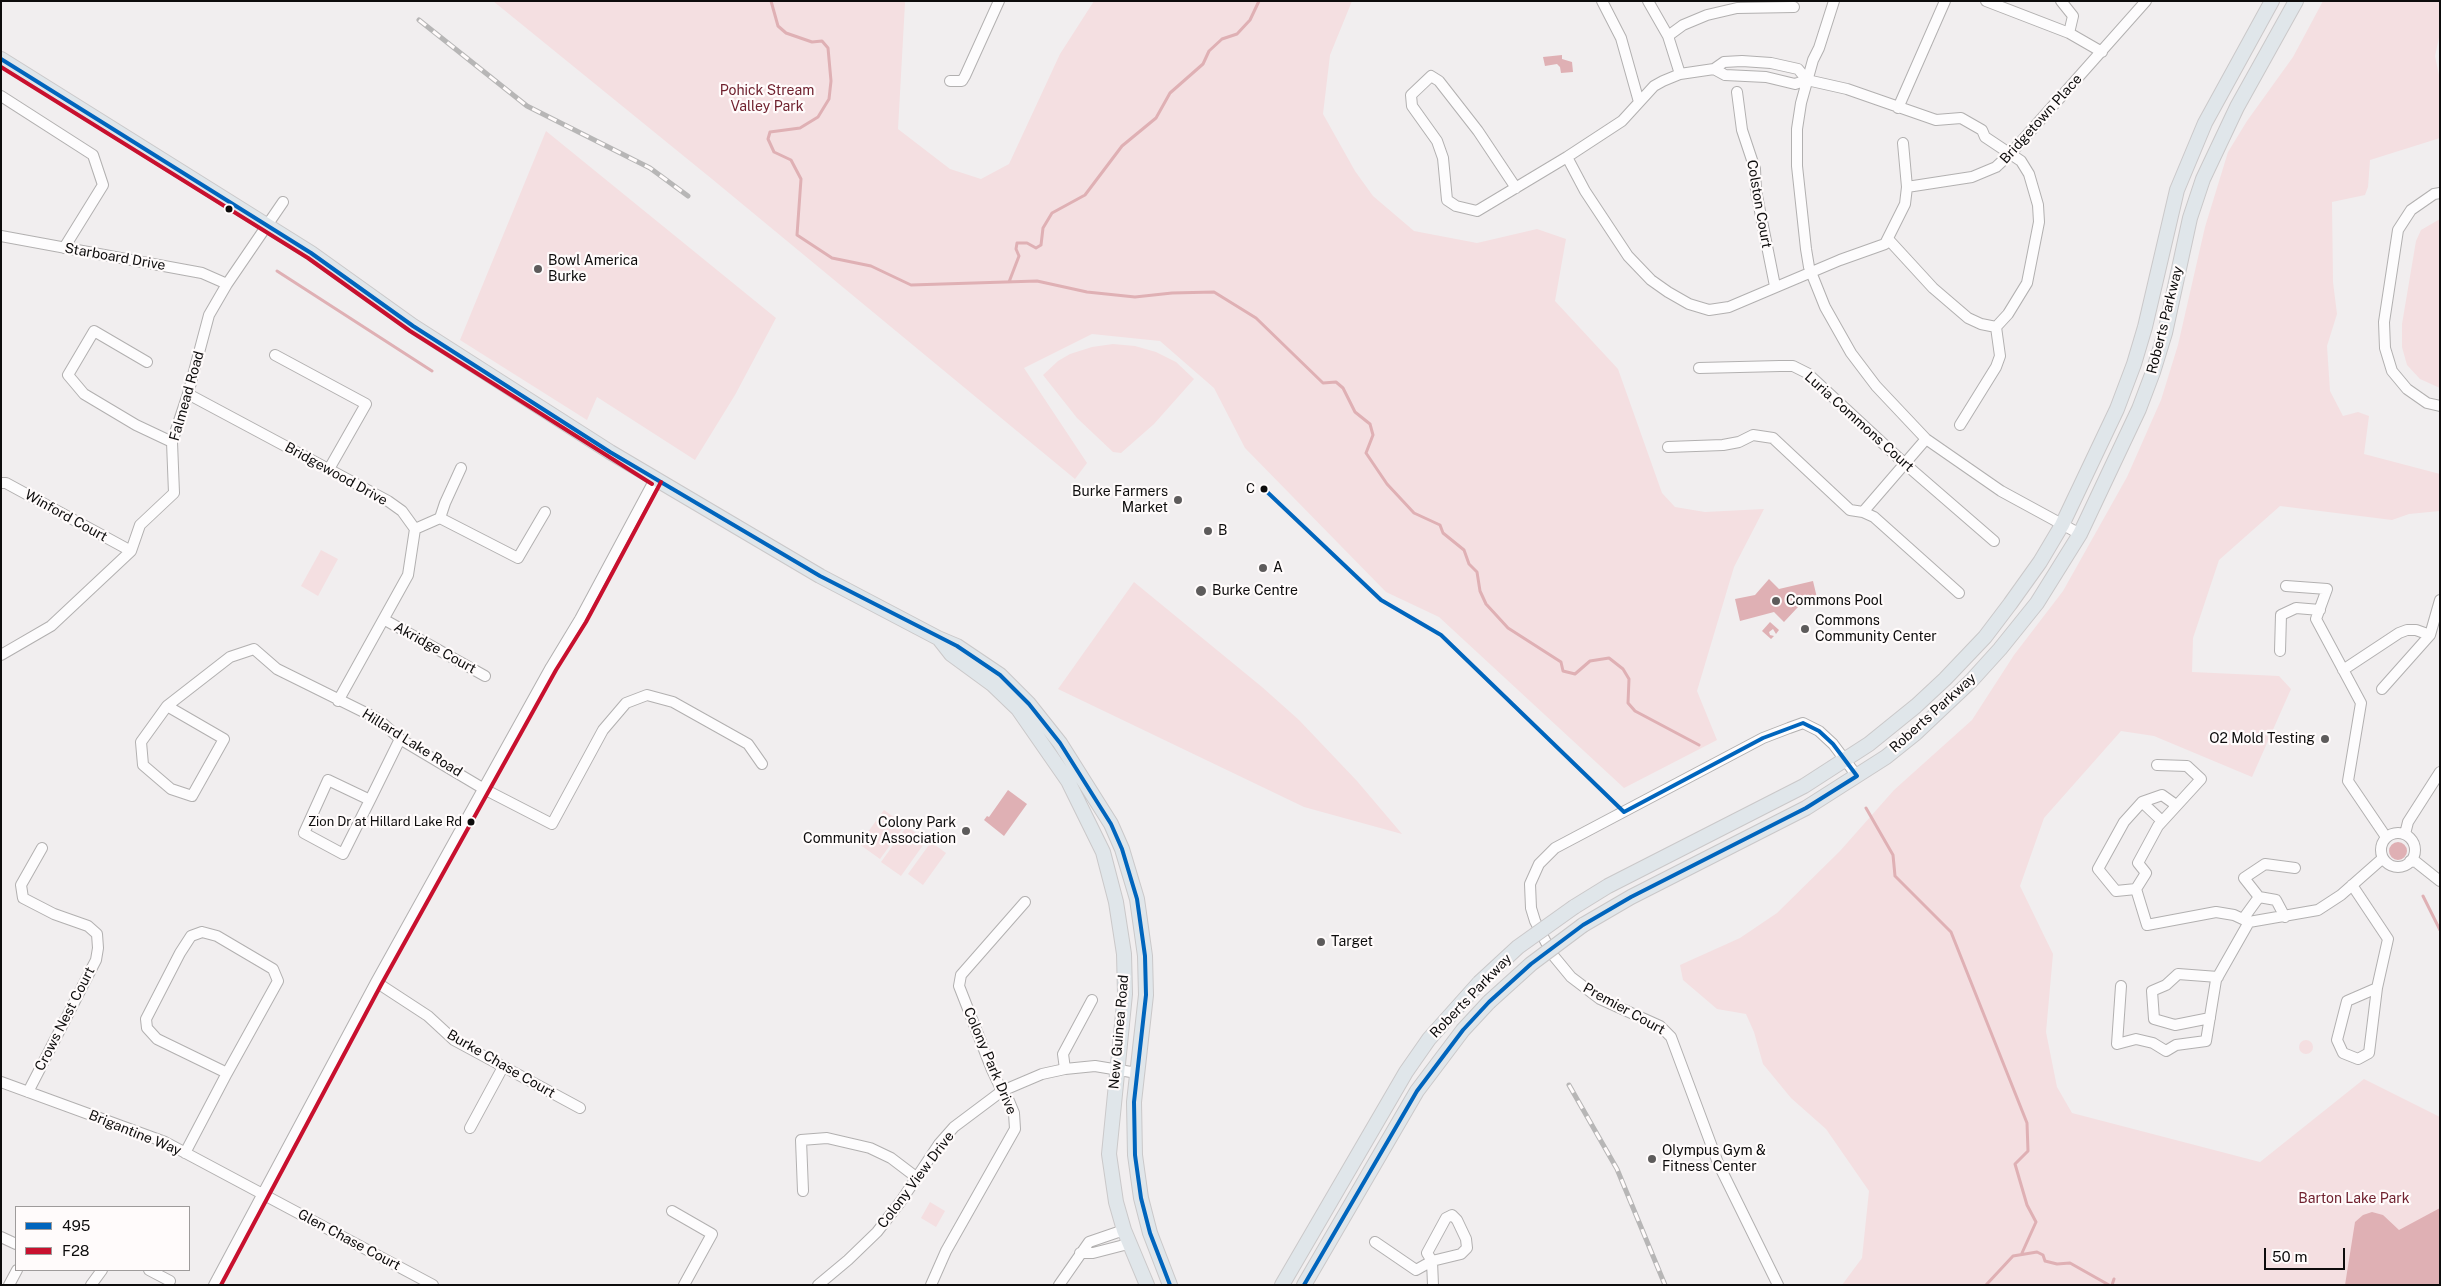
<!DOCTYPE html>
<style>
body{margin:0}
#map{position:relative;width:2441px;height:1286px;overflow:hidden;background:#f1eeef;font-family:"Public Sans",sans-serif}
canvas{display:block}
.frame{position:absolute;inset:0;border:2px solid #0d0c0c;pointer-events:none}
.legend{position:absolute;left:15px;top:1206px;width:175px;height:65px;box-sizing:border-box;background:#fffbfb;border:1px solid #9e9b9b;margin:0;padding:6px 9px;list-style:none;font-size:15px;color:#0d0c0c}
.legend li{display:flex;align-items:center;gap:10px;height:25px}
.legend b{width:25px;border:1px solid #9e9b9b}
.scale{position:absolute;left:2264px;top:1248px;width:81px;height:22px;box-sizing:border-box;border:2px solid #0d0c0c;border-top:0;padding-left:6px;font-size:15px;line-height:18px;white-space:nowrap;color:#0d0c0c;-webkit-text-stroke:4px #fffbfb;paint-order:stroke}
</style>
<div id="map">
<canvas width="2441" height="1286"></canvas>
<div class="frame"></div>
<ul class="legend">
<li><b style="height:6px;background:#0065bd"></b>495</li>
<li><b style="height:6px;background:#c8102e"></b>F28</li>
</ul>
<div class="scale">50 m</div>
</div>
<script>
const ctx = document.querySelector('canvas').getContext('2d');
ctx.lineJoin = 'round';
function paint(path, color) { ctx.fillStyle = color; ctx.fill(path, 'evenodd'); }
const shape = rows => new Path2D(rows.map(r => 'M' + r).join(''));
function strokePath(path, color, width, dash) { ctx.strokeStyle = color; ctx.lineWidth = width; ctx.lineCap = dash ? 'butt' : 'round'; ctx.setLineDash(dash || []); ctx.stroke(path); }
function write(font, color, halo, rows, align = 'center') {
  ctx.font = font + ' "Public Sans",sans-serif'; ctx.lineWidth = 4.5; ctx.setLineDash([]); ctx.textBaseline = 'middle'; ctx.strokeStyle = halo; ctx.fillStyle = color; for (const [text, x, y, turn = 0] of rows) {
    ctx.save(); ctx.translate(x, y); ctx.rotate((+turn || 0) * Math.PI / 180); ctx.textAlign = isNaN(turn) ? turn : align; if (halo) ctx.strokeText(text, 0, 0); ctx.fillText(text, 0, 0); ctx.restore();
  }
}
paint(shape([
 [493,1,904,1,905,3,898,129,950,169,981,179,1009,164,1060,54,1094,1,1352,1,1330,55,1323,114,1355,171,1373,196,1414,231,1477,243,1537,229,1566,239,1555,301,1618,369,1662,493,1675,507,1705,512,1764,509,1734,567,1697,691,1717,740,1624,788,1439,617,1386,592,1245,448,1214,388,1160,341,1092,334,1024,368,1087,463,1075,479,712,179],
 [2323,1,2440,1,2440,33,2435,56,2440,80,2440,138,2370,160,2368,187,2365,195,2332,202,2333,282,2337,314,2327,346,2330,391,2343,416,2358,412,2369,416,2364,454,2440,474,2440,511,2409,514,2392,520,2280,506,2219,560,2193,638,2192,672,2279,676,2291,689,2252,777,2154,736,2121,731,2044,818,2020,886,2053,954,2046,1032,2057,1087,2072,1113,2260,1162,2364,1079,2440,1117,2440,1285,1842,1285,1862,1258,1869,1191,1826,1129,1791,1098,1763,1064,1754,1032,1746,1014,1717,1009,1683,980,1680,965,1740,938,1777,913,1840,851,1894,790,1972,720,2014,655,2063,591,2127,477,2161,400,2178,345,2205,227,2228,152,2247,121,2293,57],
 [546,131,776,318,735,395,695,460,597,397,587,420,460,340],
 [2440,219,2440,388,2420,379,2407,365,2402,347,2402,324,2416,241,2421,230],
 [1113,344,1135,346,1156,352,1176,362,1194,379,1154,424,1121,453,1113,452,1077,418,1043,375,1058,361,1070,354,1092,347],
 [321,550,338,559,318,596,301,586],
 [1134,582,1262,687,1299,720,1357,781,1402,834,1304,807,1058,689],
 [884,810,905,825,880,859,859,844],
 [907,826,926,841,901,876,881,862],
 [931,842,946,853,923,885,908,874],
 '2299 1047a7 7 0 1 1 14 0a7 7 0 1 1-14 0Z',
 [930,1202,945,1211,936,1227,921,1218]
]), '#f4dfe1');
paint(shape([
 [1562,55,1562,59,1572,62,1573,72,1561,73,1560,67,1557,64,1545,66,1543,57],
 [1769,579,1779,589,1813,581,1818,602,1798,607,1784,622,1774,612,1740,621,1735,599,1755,595],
 [1770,622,1779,630,1776,634,1773,629,1769,632,1770,635,1774,636,1771,639,1762,631],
 [1008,790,1027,804,1004,836,984,820,987,816,989,817],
 '2389 851a9 9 0 1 1 18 0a9 9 0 1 1-18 0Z',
 [2440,1208,2440,1285,2345,1285,2355,1222,2363,1215,2372,1212,2383,1215,2399,1230]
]), '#dfb0b4');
strokePath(shape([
 [771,1,778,26,786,33,812,42,822,41,828,48,831,81,829,99,818,117,800,128,770,132,768,139,774,152,791,160,801,179,797,235,832,258,871,266,911,285,1037,281,1087,292,1135,297,1172,293,1214,292,1256,318,1323,383,1336,382,1343,388,1355,412,1370,424,1373,435,1366,453,1387,484,1414,513,1440,525,1443,533,1464,550,1469,564,1477,572,1480,591,1486,604,1508,628,1561,662,1563,671,1575,674,1590,661,1609,658,1623,669,1629,679,1628,703,1635,711,1699,745],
 [277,271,432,371],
 [1009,282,1019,256,1016,249,1017,243,1027,243,1036,248,1041,245,1043,228,1052,213,1085,195,1122,146,1156,118,1170,93,1203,64,1209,51,1222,39,1237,34,1250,20,1259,1],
 [1866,808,1893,855,1895,876,1951,932,2027,1123,2028,1151,2015,1164,2027,1205,2036,1222,2022,1253],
 [2423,896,2440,930],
 [1986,1285,2013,1256,2037,1252,2043,1255,2045,1261,2057,1264,2070,1263,2109,1285],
 [2112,1285,2114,1279]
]), '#dfb0b4', 3);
const minor = shape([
 [1602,1,1621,38,1639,102],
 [1648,1,1668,36,1680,74],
 [1834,1,1819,48,1813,60,1801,103,1797,129,1797,166,1806,249,1809,267,1825,307,1851,353,1876,386,1926,439,2001,491,2080,534],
 [1986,1,2069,33],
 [2061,1,2073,16,2069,33,2102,52],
 [1668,36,1683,25,1707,15,1737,8,1794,7],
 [1714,69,1725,75,1766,77,1795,84,1807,80,1847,89,1936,120,1961,118,1982,130,1985,137,2021,161,2029,174,2038,205,2039,222,2027,283,2008,314,1996,327,2000,356,1996,367,1960,425],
 [950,81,962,81,965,76,999,1],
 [1737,92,1742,130,1755,169,1756,191,1775,286],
 [1,96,93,155,103,185,64,248],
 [1898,108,1945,1],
 [1567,157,1585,191,1628,256,1651,280,1668,292,1689,304,1709,310,1729,307,1840,260,1885,244,1905,204,1907,187,1903,143],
 [1907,187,1972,177,1996,167,2011,153,2146,1],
 [1516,188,1478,131,1439,81,1431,76,1411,95,1412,106,1437,141,1443,158,1447,200,1456,206,1477,211,1567,157,1622,121,1654,86,1663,81,1680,74,1714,69,1724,62,1742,61,1771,63,1798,69,1807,80],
 [2440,193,2434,194,2411,210,2398,230,2384,322,2385,348,2392,371,2407,389,2427,403,2440,406],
 [1,236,202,273,227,284],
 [1888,239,1933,288,1968,318,1981,324,1996,327],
 [275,355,366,404,329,469],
 [147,362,94,331,68,375,84,394,136,425,172,442],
 [1699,368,1780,366,1793,366,1807,373,1904,463,1994,541],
 [188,394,388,501,402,511,415,529,408,575,338,701],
 [1668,447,1723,445,1739,442,1753,435,1773,438,1850,510,1863,512,1874,517,1959,593],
 [1,483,6,483,131,551],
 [1863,512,1926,439],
 [440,518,518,558,545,512],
 [415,529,440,518,445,503,461,468],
 [2286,586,2327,589,2316,619,2361,703,2348,781,2386,837],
 [385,620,485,676],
 [2430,635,2440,600],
 [2280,651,2281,615,2296,608,2320,610],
 [1,655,51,626,131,551,140,525,174,493,172,442,188,394,209,315,227,284,283,202],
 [2343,670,2399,633,2407,630,2416,630,2430,635,2382,689],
 [167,706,230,657,254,649,277,669,378,719,400,739,484,789,552,824,603,730,626,703,647,695,673,702,748,744,762,764],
 [167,706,224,739,192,796,171,789,143,765,141,742,167,706],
 [2157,765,2187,766,2201,779,2158,826,2138,863,2146,873,2136,889,2147,925,2216,912,2234,915,2249,922,2318,910,2341,895,2383,858],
 [328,780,370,800,343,854,304,833,328,780],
 [370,800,400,739],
 [2142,802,2162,795,2176,805],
 '2381 850a17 17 0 1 1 34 0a17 17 0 1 1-34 0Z',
 [2405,834,2408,822,2440,772],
 [2410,861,2416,862,2440,881],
 [2352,885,2388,939,2377,988,2347,1001,2337,1040,2343,1053,2358,1059,2369,1053,2377,988],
 [2136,889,2116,891,2098,869,2124,822,2142,802,2162,821],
 [2259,897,2276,900,2285,917],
 [2243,919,2259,897,2244,878,2265,864,2295,868],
 [202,932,217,936,273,969,278,981,227,1073,157,1039,147,1028,146,1019,180,953,191,936,202,932],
 [376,982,428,1016,454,1040,580,1108],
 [2121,986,2117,1044,2136,1039,2153,1043,2166,1051,2176,1045,2206,1041,2216,980,2249,922],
 [2210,1018,2175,1025,2154,1019,2152,991,2166,985,2178,974,2218,977],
 [1065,1069,1063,1054,1092,1000],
 [1,1082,165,1142,433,1285],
 [28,1092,96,960,98,948,97,934,88,926,54,914,23,898,21,885,42,848],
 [470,1128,503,1067],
 [185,1153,227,1073],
 [803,1191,801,1140,827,1138,870,1148,891,1158,916,1177],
 [672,1211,712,1234,684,1285],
 [1,1237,16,1244],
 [1375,1242,1416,1270,1432,1261,1461,1254,1467,1248,1466,1239,1457,1220,1452,1215,1446,1218,1427,1253,1432,1261,1433,1285],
 [1080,1253,1093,1253,1128,1244],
 [149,1270,170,1281],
 [9,1285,17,1270],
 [91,1285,102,1270],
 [214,1285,376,982,551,667,580,619,655,479],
 [818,1285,848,1260,877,1232,901,1201,939,1144,954,1127,1002,1091,1042,1074,1065,1069,1095,1066,1137,1073],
 [931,1285,946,1251,1015,1129,1014,1113,1009,1101,1002,1091,992,1070,959,986,961,975,1025,902],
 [1059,1285,1089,1242,1124,1230],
 [1778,1285,1718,1163,1671,1037,1660,1026,1600,999,1571,977,1552,954,1535,921,1531,908,1530,884,1539,864,1555,848,1763,738,1789,728,1803,723,1819,731,1833,744,1857,776]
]);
const major = shape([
 [1,59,311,253,413,326,610,452,820,576,938,638,957,646,1000,675,1029,704,1060,743,1111,824,1122,849,1137,899,1145,956,1146,995,1134,1102,1135,1155,1141,1198,1150,1233,1170,1285],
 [940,640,951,654,992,684,1018,709,1068,781,1103,852,1116,902,1124,954,1125,994,1109,1154,1116,1202,1124,1230,1147,1285],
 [1574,907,1608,886,1804,786,1869,744,1916,706,1945,679,1985,637,2010,604,2040,562,2062,525,2117,409,2134,364,2145,327,2177,190,2205,123,2272,1],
 [1583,925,1631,897,1806,808,1886,757,1916,733,1971,681,2000,649,2037,603,2080,534,2139,409,2153,372,2165,333,2190,218,2203,179,2237,107,2296,1],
 [1282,1285,1406,1072,1429,1039,1479,983],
 [1304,1285,1417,1091,1463,1030,1489,1002]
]);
strokePath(minor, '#b2b0b0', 12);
strokePath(major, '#cac8c9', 16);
strokePath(minor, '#fdfcfd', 10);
strokePath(major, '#e0e6ea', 14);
const rail = shape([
 [419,20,527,106,650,168,688,196],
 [1569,1085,1617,1169,1665,1285]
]);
strokePath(rail, '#b7b6b6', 5);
strokePath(rail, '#fffbfb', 3, [9]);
const majorBridge = shape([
 [1479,983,1518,947,1574,907],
 [1489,1002,1531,964,1583,925]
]);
strokePath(majorBridge, '#cac8c9', 16, []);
strokePath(majorBridge, '#e0e6ea', 14);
strokePath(shape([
 [1,59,311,253,413,326,610,452,820,576,957,646,1000,675,1029,704,1060,743,1111,824,1122,849,1137,899,1145,956,1146,995,1134,1102,1135,1155,1141,1198,1150,1233,1170,1285],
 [1264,489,1381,600,1441,635,1624,812,1763,738,1803,723,1819,731,1833,744,1857,776,1806,808,1631,897,1583,925,1531,964,1489,1002,1463,1030,1417,1091,1304,1285]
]), '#0065bd', 4);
strokePath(shape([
 [1,67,308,258,410,331,652,484],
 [221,1285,381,985,556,670,586,622,661,482]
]), '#c8102e', 4);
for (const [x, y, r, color] of [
 [229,209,4.5,"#0d0c0c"],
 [538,269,5,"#5d5b5b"],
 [1264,489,4.5,"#0d0c0c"],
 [1178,500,5,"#5d5b5b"],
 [1208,531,5,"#5d5b5b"],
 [1263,568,5,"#5d5b5b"],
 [1201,591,6,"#5d5b5b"],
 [1776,601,5,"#5d5b5b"],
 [1805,629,5,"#5d5b5b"],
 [2325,739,5,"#5d5b5b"],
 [471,822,4.5,"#0d0c0c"],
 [966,831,5,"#5d5b5b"],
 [1321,942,5,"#5d5b5b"],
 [1652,1159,5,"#5d5b5b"]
]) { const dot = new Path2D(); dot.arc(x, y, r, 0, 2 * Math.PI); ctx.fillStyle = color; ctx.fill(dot); strokePath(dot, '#fffbfb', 2); }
write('13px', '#0d0c0c', '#fffbfb', [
 ["C",1255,489],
 ["Zion Dr at Hillard Lake Rd",462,822]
], 'right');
write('14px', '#70222f', '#fffbfb', [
 ["Pohick Stream",767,91],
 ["Valley Park",767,107],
 ["Barton Lake Park",2354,1199]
]);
write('14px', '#0d0c0c', '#fffbfb', [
 ["Bridgetown Place",2041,119,-48],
 ["Colston Court",1759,204,80],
 ["Starboard Drive",115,257,10],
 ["Roberts Parkway",2165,320,-76],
 ["Falmead Road",187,396,-74],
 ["Luria Commons Court",1859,422,42],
 ["Bridgewood Drive",336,474,29],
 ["Winford Court",66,516,29],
 ["Akridge Court",435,648,29],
 ["Roberts Parkway",1933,713,-42],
 ["Hillard Lake Road",412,743,32],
 ["Roberts Parkway",1471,996,-46],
 ["Premier Court",1624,1009,29],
 ["Crows Nest Court",65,1019,-63],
 ["New Guinea Road",1119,1032,-85],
 ["Colony Park Drive",990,1061,67],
 ["Burke Chase Court",501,1064,30],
 ["Brigantine Way",135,1133,22],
 ["Colony View Drive",916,1180,-53],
 ["Glen Chase Court",349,1240,28]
]);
write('14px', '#0d0c0c', '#fffbfb', [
 ["Bowl America",548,261],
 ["Burke",548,277],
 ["Burke Farmers",1168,492,"right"],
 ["Market",1168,508,"right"],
 ["B",1218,531],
 ["A",1273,568],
 ["Burke Centre",1212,591],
 ["Commons Pool",1786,601],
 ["Commons",1815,621],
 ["Community Center",1815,637],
 ["O2 Mold Testing",2315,739,"right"],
 ["Colony Park",956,823,"right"],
 ["Community Association",956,839,"right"],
 ["Target",1331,942],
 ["Olympus Gym &",1662,1151],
 ["Fitness Center",1662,1167]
], 'left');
</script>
